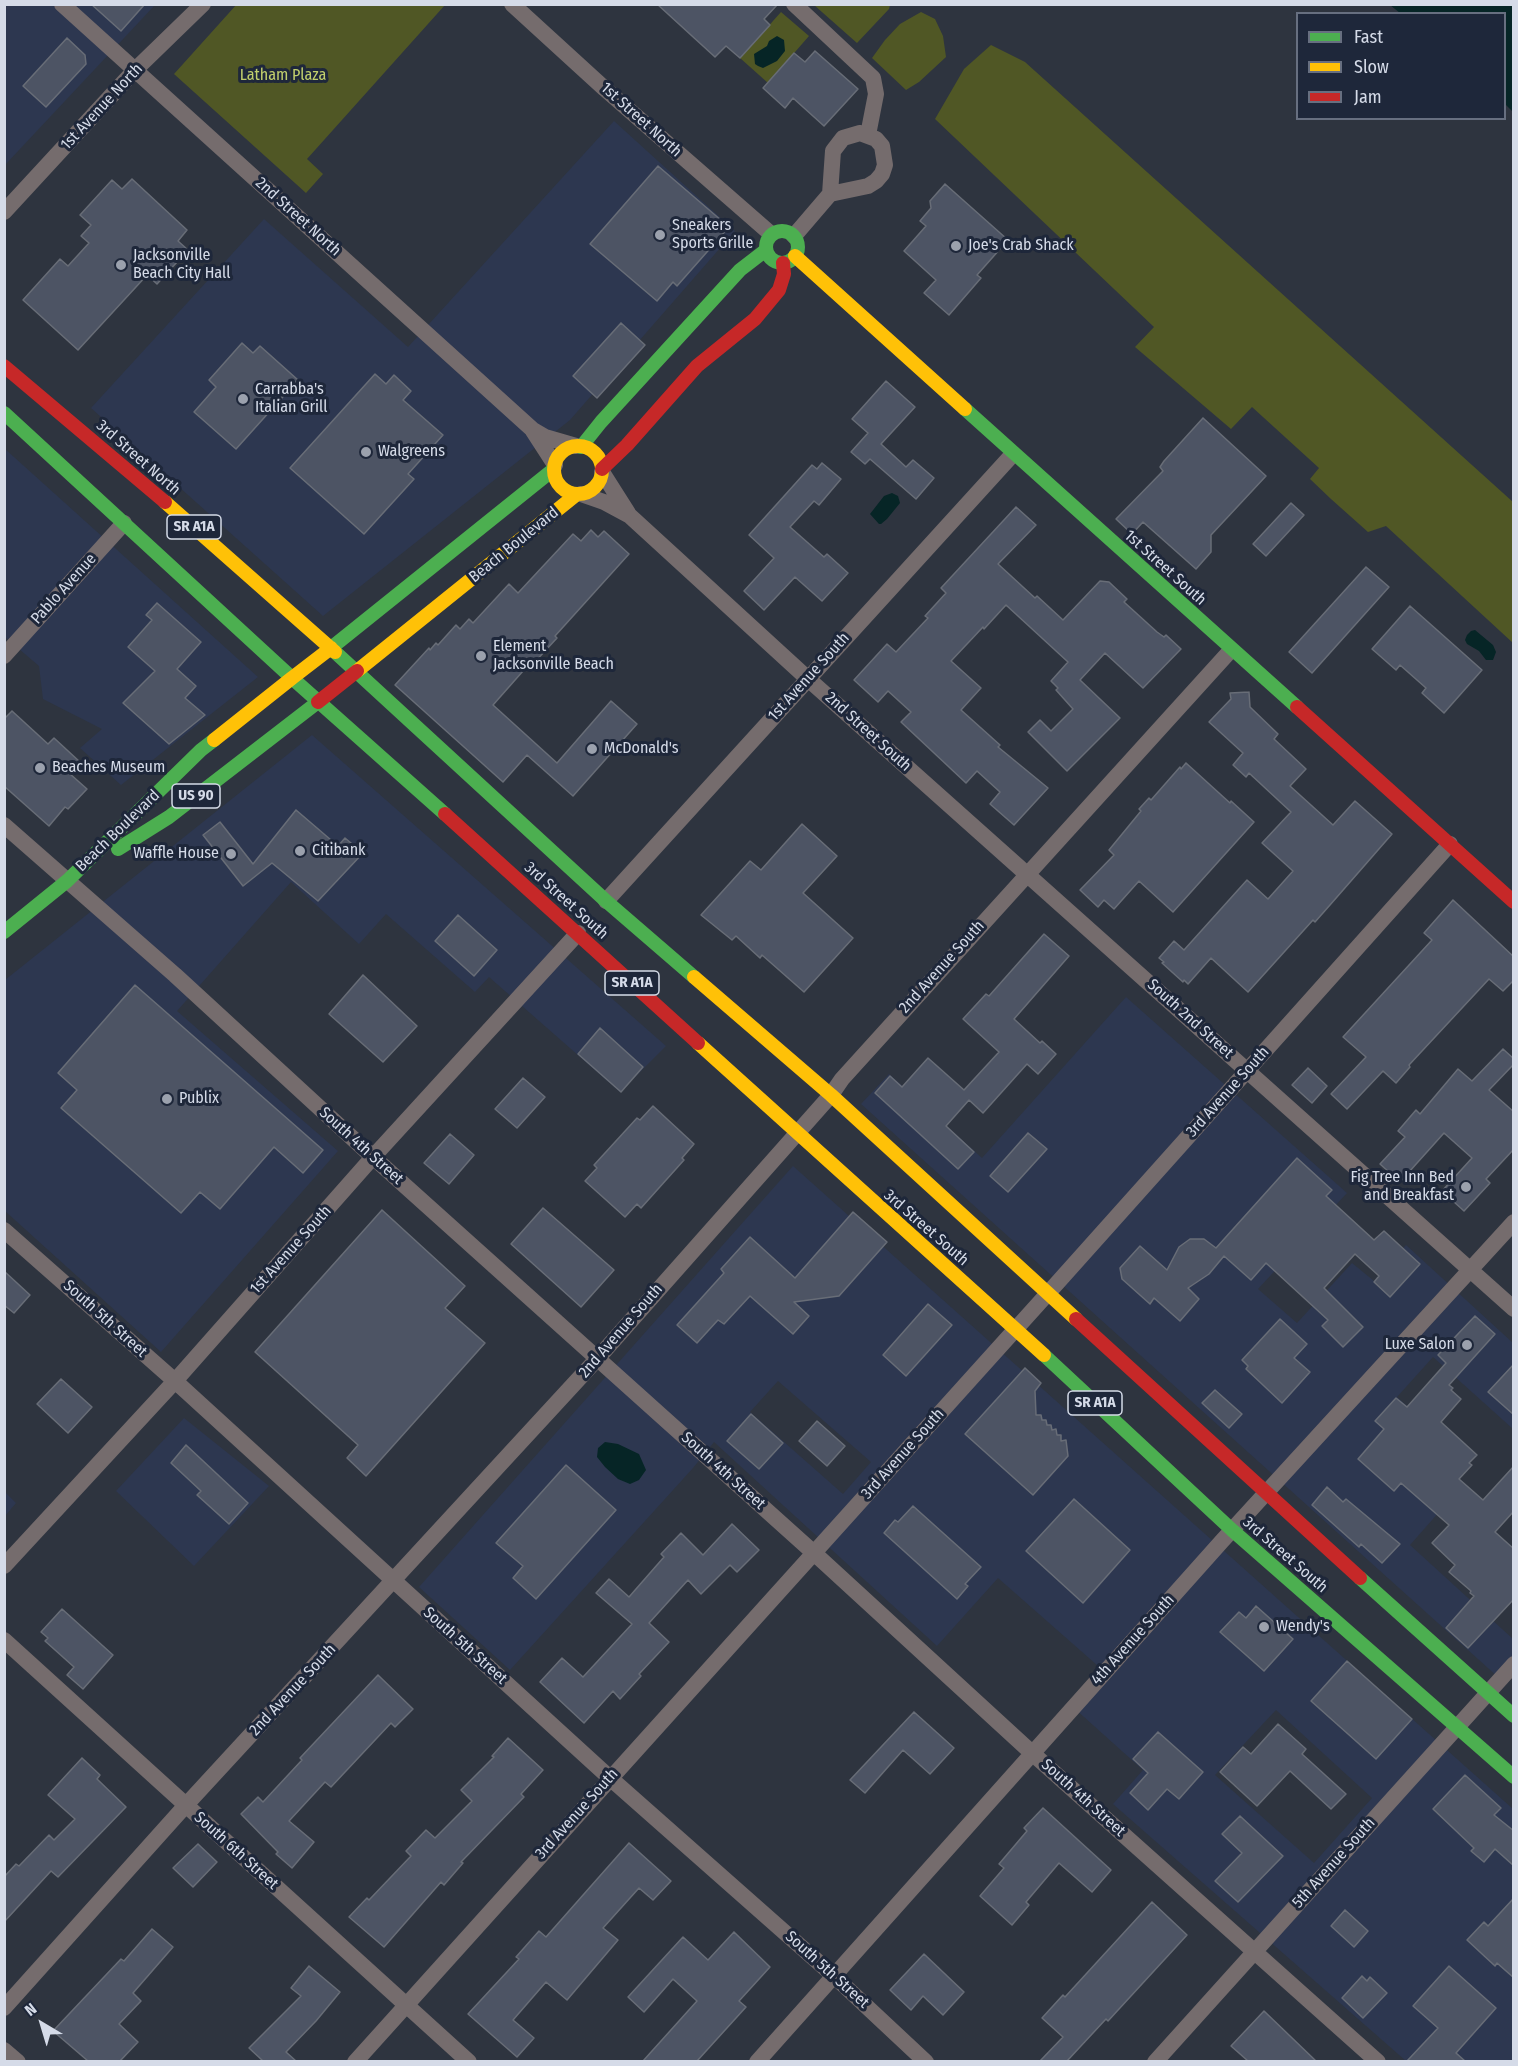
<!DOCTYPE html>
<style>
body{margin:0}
#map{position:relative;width:1518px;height:2066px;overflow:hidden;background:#2e343f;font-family:"Fira Sans Condensed",sans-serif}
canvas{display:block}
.frame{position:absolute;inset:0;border:6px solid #d5dbe8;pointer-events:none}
.legend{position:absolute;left:1296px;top:12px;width:210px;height:108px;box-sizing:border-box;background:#1e273a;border:2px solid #676f80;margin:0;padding:8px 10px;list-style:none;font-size:18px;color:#d5dbe8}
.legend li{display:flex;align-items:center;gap:12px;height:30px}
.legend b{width:30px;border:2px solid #676f80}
.north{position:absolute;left:12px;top:1994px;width:60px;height:60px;-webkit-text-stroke:4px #1e273a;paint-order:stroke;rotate:322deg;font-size:16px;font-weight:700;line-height:24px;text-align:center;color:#d5dbe8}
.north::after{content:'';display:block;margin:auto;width:21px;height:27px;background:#d5dbe8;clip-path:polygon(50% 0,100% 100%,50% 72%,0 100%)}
</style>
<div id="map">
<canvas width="1518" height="2066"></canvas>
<div class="frame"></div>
<ul class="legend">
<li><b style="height:8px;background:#4caf50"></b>Fast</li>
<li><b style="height:8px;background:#ffc107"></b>Slow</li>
<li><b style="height:8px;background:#c62828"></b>Jam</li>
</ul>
<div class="north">N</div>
</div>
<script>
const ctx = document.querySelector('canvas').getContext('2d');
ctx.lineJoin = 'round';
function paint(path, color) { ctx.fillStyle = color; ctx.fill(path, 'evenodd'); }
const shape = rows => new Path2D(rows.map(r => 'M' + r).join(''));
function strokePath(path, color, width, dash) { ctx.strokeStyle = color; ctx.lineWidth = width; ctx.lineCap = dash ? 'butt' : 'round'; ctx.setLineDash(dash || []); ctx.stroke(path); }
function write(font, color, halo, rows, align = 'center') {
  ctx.font = font + ' "Fira Sans Condensed",sans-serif'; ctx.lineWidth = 6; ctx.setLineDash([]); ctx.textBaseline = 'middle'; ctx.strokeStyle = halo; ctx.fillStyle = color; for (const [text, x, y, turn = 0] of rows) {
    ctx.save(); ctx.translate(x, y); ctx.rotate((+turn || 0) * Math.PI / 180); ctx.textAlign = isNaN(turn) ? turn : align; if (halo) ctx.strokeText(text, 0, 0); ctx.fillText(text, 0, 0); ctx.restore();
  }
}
paint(shape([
 [5,5,155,5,5,165],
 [614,121,735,231,570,420,323,616,91,408,264,219,408,347],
 [4,448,258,677,121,785,80,748,102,729,43,699,39,666,5,637],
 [312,735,666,1046,620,1092,489,977,475,992,386,914,359,944,291,882,177,1011,338,1151,161,1352,5,1211,5,980],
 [1126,997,1347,1193,1258,1289,1297,1323,1352,1263,1374,1281,1406,1245,1513,1343,1513,1429,1433,1357,1397,1397,1441,1436,1455,1494,1410,1545,1513,1639,1513,1662,1498,1677,861,1104,889,1074,982,1158],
 [793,1166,1513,1809,1513,2061,1406,2061,1113,1804,1143,1770,1074,1708,1106,1673,998,1578,937,1646,714,1442,693,1468,510,1670,419,1587],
 [778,1381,871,1462,843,1494,750,1412],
 [1276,1710,1372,1798,1314,1863,1215,1775],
 [184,1418,269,1486,194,1566,116,1491],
 [5,1492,16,1503,5,1516]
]), '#2d3750');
paint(shape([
 [237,4,445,4,445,5,307,159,323,174,306,193,174,74],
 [814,5,890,5,889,9,857,43],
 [781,12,809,36,768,83,740,58],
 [921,12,935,19,943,36,946,57,919,82,906,90,872,58,885,40,900,24],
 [991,45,1025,62,1513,502,1513,643,1386,526,1368,532,1331,499,1310,479,1319,468,1252,407,1231,429,1135,347,1154,327,935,119,964,69]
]), '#505725');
paint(shape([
 [1390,5,1513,5,1513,112,1505,104,1504,14,1400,13],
 [777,36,784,40,785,51,777,61,763,68,758,66,755,64,754,54,767,46,769,41],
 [892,493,898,496,900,503,887,519,881,524,879,524,870,514,884,496],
 [1475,630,1493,645,1496,652,1493,660,1486,660,1479,651,1467,644,1465,640,1467,635,1471,631],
 [605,1442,618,1444,639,1454,646,1470,639,1480,630,1484,618,1479,605,1467,597,1457,598,1448]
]), '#062526');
const building = shape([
 [91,4,145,4,121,31,91,4],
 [657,4,778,4,764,19,770,25,740,58,726,46,715,57,657,4],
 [67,38,85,55,86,64,46,107,23,86,67,38],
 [815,51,858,89,824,126,793,98,785,108,763,88,794,53,805,62,815,51],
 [658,166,729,227,677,286,673,282,657,301,590,244,658,166],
 [132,179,187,230,178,241,188,250,157,284,147,275,78,350,23,300,60,259,68,266,89,243,81,236,91,225,80,215,112,180,122,189,132,179],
 [945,184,1008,240,977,275,981,278,949,315,924,293,936,280,904,251,926,226,920,221,931,208,930,201,945,184],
 [621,323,645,345,597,398,573,376,621,323],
 [242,343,253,353,260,346,298,380,236,449,194,412,216,387,209,380,242,343],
 [375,374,386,384,394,375,411,391,403,400,443,435,408,474,414,479,364,534,290,468,375,374],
 [886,381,915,407,881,444,906,467,913,460,934,478,916,499,870,459,865,464,851,452,868,433,852,419,886,381],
 [1203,418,1266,476,1211,535,1211,552,1196,569,1143,522,1132,534,1116,519,1163,471,1160,467,1164,461,1203,418],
 [822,463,841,479,819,505,814,501,790,527,824,557,827,554,848,573,822,601,795,577,764,610,744,591,774,558,749,535,812,465,817,469,822,463],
 [1291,503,1304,515,1266,556,1253,544,1291,503],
 [1016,507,1036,525,998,564,1035,598,1037,596,1063,620,1100,581,1109,582,1127,599,1124,602,1157,632,1164,637,1166,635,1181,649,1143,688,1105,653,1080,680,1120,718,1067,771,1028,732,1040,720,1051,731,1073,709,1056,690,1058,688,1051,681,1068,662,1006,605,984,629,983,627,951,661,981,688,961,710,1000,745,998,747,1048,788,1014,825,990,804,1000,792,977,771,966,783,901,722,911,712,888,691,878,702,854,680,887,644,896,652,928,618,925,616,946,593,941,588,1016,507],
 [591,530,598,537,604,531,629,554,555,636,557,638,533,664,531,662,493,705,557,763,611,701,637,724,573,796,527,755,503,782,395,685,429,648,430,650,436,643,438,645,456,625,460,629,469,619,473,623,509,584,518,593,573,534,581,541,591,530],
 [1366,567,1389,587,1312,673,1289,652,1366,567],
 [157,603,201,642,177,669,196,686,185,698,205,715,169,744,123,703,155,671,128,647,152,620,146,615,157,603],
 [1410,606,1482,670,1444,713,1422,693,1426,688,1400,665,1396,670,1372,649,1410,606],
 [1249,692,1250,707,1278,734,1274,739,1306,769,1290,786,1333,825,1355,801,1392,834,1330,905,1315,922,1313,920,1248,992,1211,958,1188,984,1184,980,1183,982,1162,963,1164,962,1159,958,1174,941,1184,950,1247,880,1268,899,1293,871,1262,843,1291,812,1249,773,1246,777,1233,765,1243,753,1209,722,1231,699,1230,693,1249,692],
 [12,711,48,744,54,738,80,762,69,773,87,789,68,809,65,807,49,826,4,786,4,719,12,711],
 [1186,763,1230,803,1231,801,1254,822,1173,912,1139,881,1114,909,1104,900,1098,907,1080,890,1114,855,1109,850,1141,811,1139,809,1149,798,1151,800,1180,767,1181,769,1186,763],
 [296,810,338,846,345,838,363,853,318,901,272,863,243,886,203,835,220,822,253,864,296,810],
 [802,824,837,856,803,893,853,938,804,992,762,955,760,958,736,936,732,940,701,915,750,861,761,870,802,824],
 [1453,900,1514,957,1514,980,1503,991,1489,979,1409,1065,1410,1067,1396,1083,1383,1071,1347,1109,1331,1094,1366,1057,1343,1037,1432,940,1424,933,1453,900],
 [458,915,497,950,474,976,435,941,458,915],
 [1044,934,1069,956,1014,1019,1040,1043,1042,1041,1056,1054,1038,1074,1027,1064,983,1113,969,1100,946,1126,974,1152,958,1169,875,1093,890,1076,902,1087,928,1058,964,1090,999,1052,963,1019,986,994,989,996,1044,934],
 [363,975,417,1026,383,1062,329,1014,363,975],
 [135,985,323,1150,303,1173,274,1147,220,1209,200,1192,181,1213,61,1108,77,1090,58,1073,135,985],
 [600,1028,643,1067,621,1092,578,1054,600,1028],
 [1503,1049,1514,1059,1514,1064,1489,1090,1514,1112,1514,1149,1486,1179,1490,1183,1464,1211,1442,1191,1472,1158,1444,1133,1400,1182,1380,1164,1405,1137,1398,1131,1416,1110,1420,1114,1458,1069,1472,1081,1503,1049],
 [1308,1068,1327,1086,1312,1103,1292,1085,1308,1068],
 [523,1078,545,1097,517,1128,495,1109,523,1078],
 [653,1106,694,1144,682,1158,684,1160,641,1208,637,1204,625,1217,585,1181,597,1168,594,1165,637,1118,640,1120,653,1106],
 [1028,1133,1047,1149,1008,1192,990,1176,1028,1133],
 [450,1134,474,1155,449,1184,424,1163,450,1134],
 [1297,1158,1332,1190,1326,1196,1374,1240,1384,1231,1420,1264,1390,1297,1374,1282,1379,1276,1355,1254,1324,1288,1363,1327,1343,1347,1322,1326,1328,1320,1266,1263,1251,1280,1224,1256,1209,1274,1188,1288,1199,1299,1180,1321,1154,1298,1150,1304,1122,1279,1120,1268,1140,1246,1167,1270,1179,1247,1190,1239,1204,1239,1216,1248,1297,1158],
 [543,1208,614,1270,581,1307,511,1244,543,1208],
 [382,1210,465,1286,445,1308,485,1343,366,1476,347,1458,358,1445,255,1352,382,1210],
 [853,1212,887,1242,839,1296,794,1302,809,1316,793,1334,750,1296,724,1324,718,1320,697,1343,677,1325,724,1273,721,1269,750,1237,795,1278,853,1212],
 [4,1271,30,1295,14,1313,4,1305,4,1271],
 [928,1304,952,1325,906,1376,883,1355,928,1304],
 [1475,1316,1495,1334,1449,1385,1453,1388,1451,1390,1461,1399,1441,1422,1477,1455,1469,1463,1472,1465,1459,1479,1483,1500,1514,1466,1514,1511,1495,1532,1514,1549,1514,1599,1468,1648,1446,1628,1474,1596,1470,1593,1471,1591,1449,1572,1455,1565,1432,1543,1449,1525,1401,1483,1394,1491,1358,1459,1384,1429,1375,1421,1396,1398,1407,1407,1446,1363,1438,1355,1475,1316],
 [1280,1319,1307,1344,1294,1358,1310,1372,1282,1403,1246,1369,1248,1366,1242,1360,1280,1319],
 [1514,1364,1514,1415,1488,1392,1514,1364],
 [1025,1368,1041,1383,1035,1391,1036,1415,1041,1415,1042,1420,1046,1420,1047,1425,1051,1425,1052,1430,1056,1429,1057,1435,1061,1435,1061,1441,1066,1440,1068,1456,1033,1495,965,1434,1025,1368],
 [61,1379,92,1407,68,1433,37,1404,61,1379],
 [1215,1390,1242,1414,1229,1428,1202,1403,1215,1390],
 [751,1414,783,1443,759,1469,727,1441,751,1414],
 [817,1421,845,1446,827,1466,799,1441,817,1421],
 [186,1445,248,1503,229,1524,197,1495,201,1491,171,1463,186,1445],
 [566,1465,616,1510,536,1599,513,1578,523,1566,496,1543,566,1465],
 [1327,1487,1343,1502,1346,1499,1400,1544,1382,1563,1361,1544,1359,1547,1312,1505,1327,1487],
 [1074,1499,1130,1550,1083,1603,1026,1551,1074,1499],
 [913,1506,981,1567,965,1584,968,1586,957,1599,884,1533,895,1520,898,1522,913,1506],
 [732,1524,759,1550,737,1572,730,1565,701,1594,688,1580,649,1623,669,1642,639,1674,641,1676,620,1699,613,1691,584,1723,540,1682,562,1658,583,1677,632,1624,596,1593,609,1579,629,1597,664,1557,661,1554,681,1533,703,1555,732,1524],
 [1256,1606,1293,1639,1264,1671,1220,1632,1239,1612,1246,1618,1256,1606],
 [62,1609,113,1655,83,1689,67,1675,74,1667,45,1641,48,1638,41,1632,62,1609],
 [1347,1661,1412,1719,1376,1759,1311,1701,1347,1661],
 [378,1675,413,1709,395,1727,391,1723,331,1787,325,1782,289,1821,314,1842,292,1868,276,1854,278,1852,241,1814,258,1797,263,1802,302,1760,300,1758,378,1675],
 [914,1712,954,1748,930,1774,903,1750,865,1793,850,1780,914,1712],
 [1278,1724,1306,1749,1302,1754,1346,1794,1331,1809,1290,1771,1257,1806,1220,1772,1243,1747,1251,1754,1278,1724],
 [1158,1732,1203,1772,1179,1799,1167,1789,1148,1810,1130,1793,1148,1773,1133,1759,1158,1732],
 [508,1738,543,1770,521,1794,524,1797,461,1862,463,1863,444,1885,441,1882,384,1947,349,1917,367,1898,369,1900,411,1856,406,1851,426,1830,435,1838,472,1801,461,1790,494,1757,492,1756,508,1738],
 [82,1758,100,1775,97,1779,126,1807,58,1877,51,1871,4,1922,4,1877,16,1864,19,1866,49,1835,54,1840,75,1819,48,1795,82,1758],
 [1465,1775,1501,1808,1494,1815,1514,1831,1514,1866,1495,1849,1484,1862,1471,1851,1474,1848,1433,1809,1465,1775],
 [1043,1808,1111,1870,1092,1892,1059,1863,1026,1902,1029,1905,1012,1925,980,1896,1004,1868,999,1864,1027,1831,1024,1828,1043,1808],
 [1240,1816,1283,1856,1238,1902,1215,1881,1242,1853,1222,1834,1240,1816],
 [629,1843,671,1881,653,1900,639,1888,603,1928,618,1940,567,2000,546,1982,513,2020,534,2038,517,2057,468,2014,519,1959,516,1957,539,1931,546,1937,629,1843],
 [198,1844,217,1862,193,1887,173,1868,198,1844],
 [1514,1898,1514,1978,1497,1963,1495,1966,1467,1940,1484,1922,1488,1926,1514,1898],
 [1152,1902,1187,1935,1108,2021,1106,2019,1067,2061,1040,2061,1063,2037,1042,2018,1063,1995,1065,1997,1152,1902],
 [1345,1910,1368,1931,1354,1947,1331,1926,1345,1910],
 [152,1929,173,1947,133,1993,141,2001,119,2024,138,2042,120,2061,88,2061,53,2031,121,1959,124,1961,152,1929],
 [734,1932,770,1967,739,2001,746,2007,697,2061,643,2061,697,2001,673,1979,644,2012,628,1997,683,1937,708,1960,734,1932],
 [924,1954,964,1992,943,2015,923,1996,911,2010,890,1990,924,1954],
 [309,1966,340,1992,316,2021,286,2052,296,2061,263,2061,249,2048,301,1996,291,1988,309,1966],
 [1449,1966,1496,2008,1456,2053,1465,2061,1407,2061,1438,2028,1413,2006,1449,1966],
 [1362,1976,1367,1981,1370,1977,1387,1993,1363,2018,1342,1998,1362,1976],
 [1264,2011,1316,2061,1248,2061,1231,2046,1264,2011]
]);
paint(building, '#4d5464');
strokePath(building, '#686d77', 1.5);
strokePath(shape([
 [62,4,533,430,545,437,576,446],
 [512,4,605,89,771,234],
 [794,4,873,78,876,94,868,135],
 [860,133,876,139,882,146,885,165,882,174,876,181,868,186,830,194,833,151,843,138,860,133],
 [4,212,135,70,203,4],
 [794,236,830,194],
 [533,431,555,465],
 [602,472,628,513],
 [581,494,604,502,630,516,807,678,1514,1309],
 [4,656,124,523],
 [4,825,175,975,373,1157,814,1553,1032,1753,1378,2062],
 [606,901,1013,454],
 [4,1230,175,1381,610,1778,834,1976,926,2062],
 [4,1566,175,1381,373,1157,578,933],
 [4,1640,469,2062],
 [4,2008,186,1805,597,1359,831,1095,842,1079,1231,650],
 [4,2050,18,2062],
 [355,2062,1059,1281,1450,844],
 [757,2062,1222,1541,1514,1222],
 [1155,2062,1514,1664]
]), '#756c6d', 16);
strokePath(shape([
 '766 247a16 16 0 1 1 32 0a16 16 0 1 1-32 0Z',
 [965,409,1297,707],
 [4,413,292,678,445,814],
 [581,447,601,422,740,270,766,250],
 [331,648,554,469],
 [335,652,606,901,694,977],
 [118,849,169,817,318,702],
 [4,932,67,881,201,750,214,740],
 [1044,1355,1232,1530,1514,1777],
 [1360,1578,1514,1716]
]), '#4caf50', 14);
strokePath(shape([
 [795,256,965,409],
 '554 470a24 24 0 1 1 48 0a24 24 0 1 1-48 0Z',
 [165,502,335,652],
 [357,671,577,494],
 [292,678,331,648],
 [214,740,292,678],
 [694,977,831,1095,1076,1319],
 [698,1043,1044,1355]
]), '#ffc107', 14);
strokePath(shape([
 [4,366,165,502],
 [602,469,627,445,697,366,755,319,779,290,784,274,783,263],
 [318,702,357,671],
 [1297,707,1514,902],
 [445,814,698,1043],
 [1076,1319,1360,1578]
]), '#c62828', 14);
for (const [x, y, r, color] of [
 [660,235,6,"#9ba1ad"],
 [956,246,6,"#9ba1ad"],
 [121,265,6,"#9ba1ad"],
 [243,399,6,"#9ba1ad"],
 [366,452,6,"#9ba1ad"],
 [481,656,6,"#9ba1ad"],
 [592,749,6,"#9ba1ad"],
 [40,768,6,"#9ba1ad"],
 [300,851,6,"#9ba1ad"],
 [231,854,6,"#9ba1ad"],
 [167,1099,6,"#9ba1ad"],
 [1466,1187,6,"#9ba1ad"],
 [1467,1345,6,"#9ba1ad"],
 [1264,1627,6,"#9ba1ad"]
]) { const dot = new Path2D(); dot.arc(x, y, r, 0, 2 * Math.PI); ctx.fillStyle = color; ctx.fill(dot); strokePath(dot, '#1e273a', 2); }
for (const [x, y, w] of [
 [194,527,54],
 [196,796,48],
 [632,983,54],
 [1095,1403,54]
]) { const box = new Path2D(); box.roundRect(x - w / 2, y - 12, w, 24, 4.5); ctx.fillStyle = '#1e273a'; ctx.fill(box); strokePath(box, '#d5dbe8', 1.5); }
write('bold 15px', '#d5dbe8', null, [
 ["SR A1A",194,527],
 ["US 90",196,796],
 ["SR A1A",632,983],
 ["SR A1A",1095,1403]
]);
write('16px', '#c1cf6c', '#1e273a', [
 ["Latham Plaza",283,76]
]);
write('16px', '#d5dbe8', '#1e273a', [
 ["1st Avenue North",102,107,-47],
 ["1st Street North",641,120,42],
 ["2nd Street North",298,217,42],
 ["3rd Street North",138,458,41],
 ["Beach Boulevard",514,545,-39],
 ["1st Street South",1165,568,42],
 ["Pablo Avenue",64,589,-48],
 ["1st Avenue South",809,677,-48],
 ["2nd Street South",868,732,42],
 ["Beach Boulevard",118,831,-44],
 ["3rd Street South",566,901,42],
 ["2nd Avenue South",942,967,-48],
 ["South 2nd Street",1190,1019,42],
 ["3rd Avenue South",1228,1092,-48],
 ["South 4th Street",361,1146,42],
 ["3rd Street South",926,1228,41],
 ["1st Avenue South",291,1250,-48],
 ["South 5th Street",105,1319,42],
 ["2nd Avenue South",621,1331,-49],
 ["3rd Avenue South",903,1454,-48],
 ["South 4th Street",723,1471,42],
 ["3rd Street South",1285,1555,41],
 ["4th Avenue South",1133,1640,-48],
 ["South 5th Street",465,1646,42],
 ["2nd Avenue South",293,1690,-47],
 ["South 4th Street",1083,1798,42],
 ["3rd Avenue South",577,1814,-48],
 ["South 6th Street",236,1851,42],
 ["5th Avenue South",1334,1863,-48],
 ["South 5th Street",827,1970,42]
]);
write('16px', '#d5dbe8', '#1e273a', [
 ["Sneakers",672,226],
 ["Sports Grille",672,244],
 ["Joe's Crab Shack",968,246],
 ["Jacksonville",133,256],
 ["Beach City Hall",133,274],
 ["Carrabba's",255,390],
 ["Italian Grill",255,408],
 ["Walgreens",378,452],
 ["Element",493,647],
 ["Jacksonville Beach",493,665],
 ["McDonald's",604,749],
 ["Beaches Museum",52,768],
 ["Citibank",312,851],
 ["Waffle House",219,854,"right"],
 ["Publix",179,1099],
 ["Fig Tree Inn Bed",1454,1178,"right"],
 ["and Breakfast",1454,1196,"right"],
 ["Luxe Salon",1455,1345,"right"],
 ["Wendy's",1276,1627]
], 'left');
</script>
